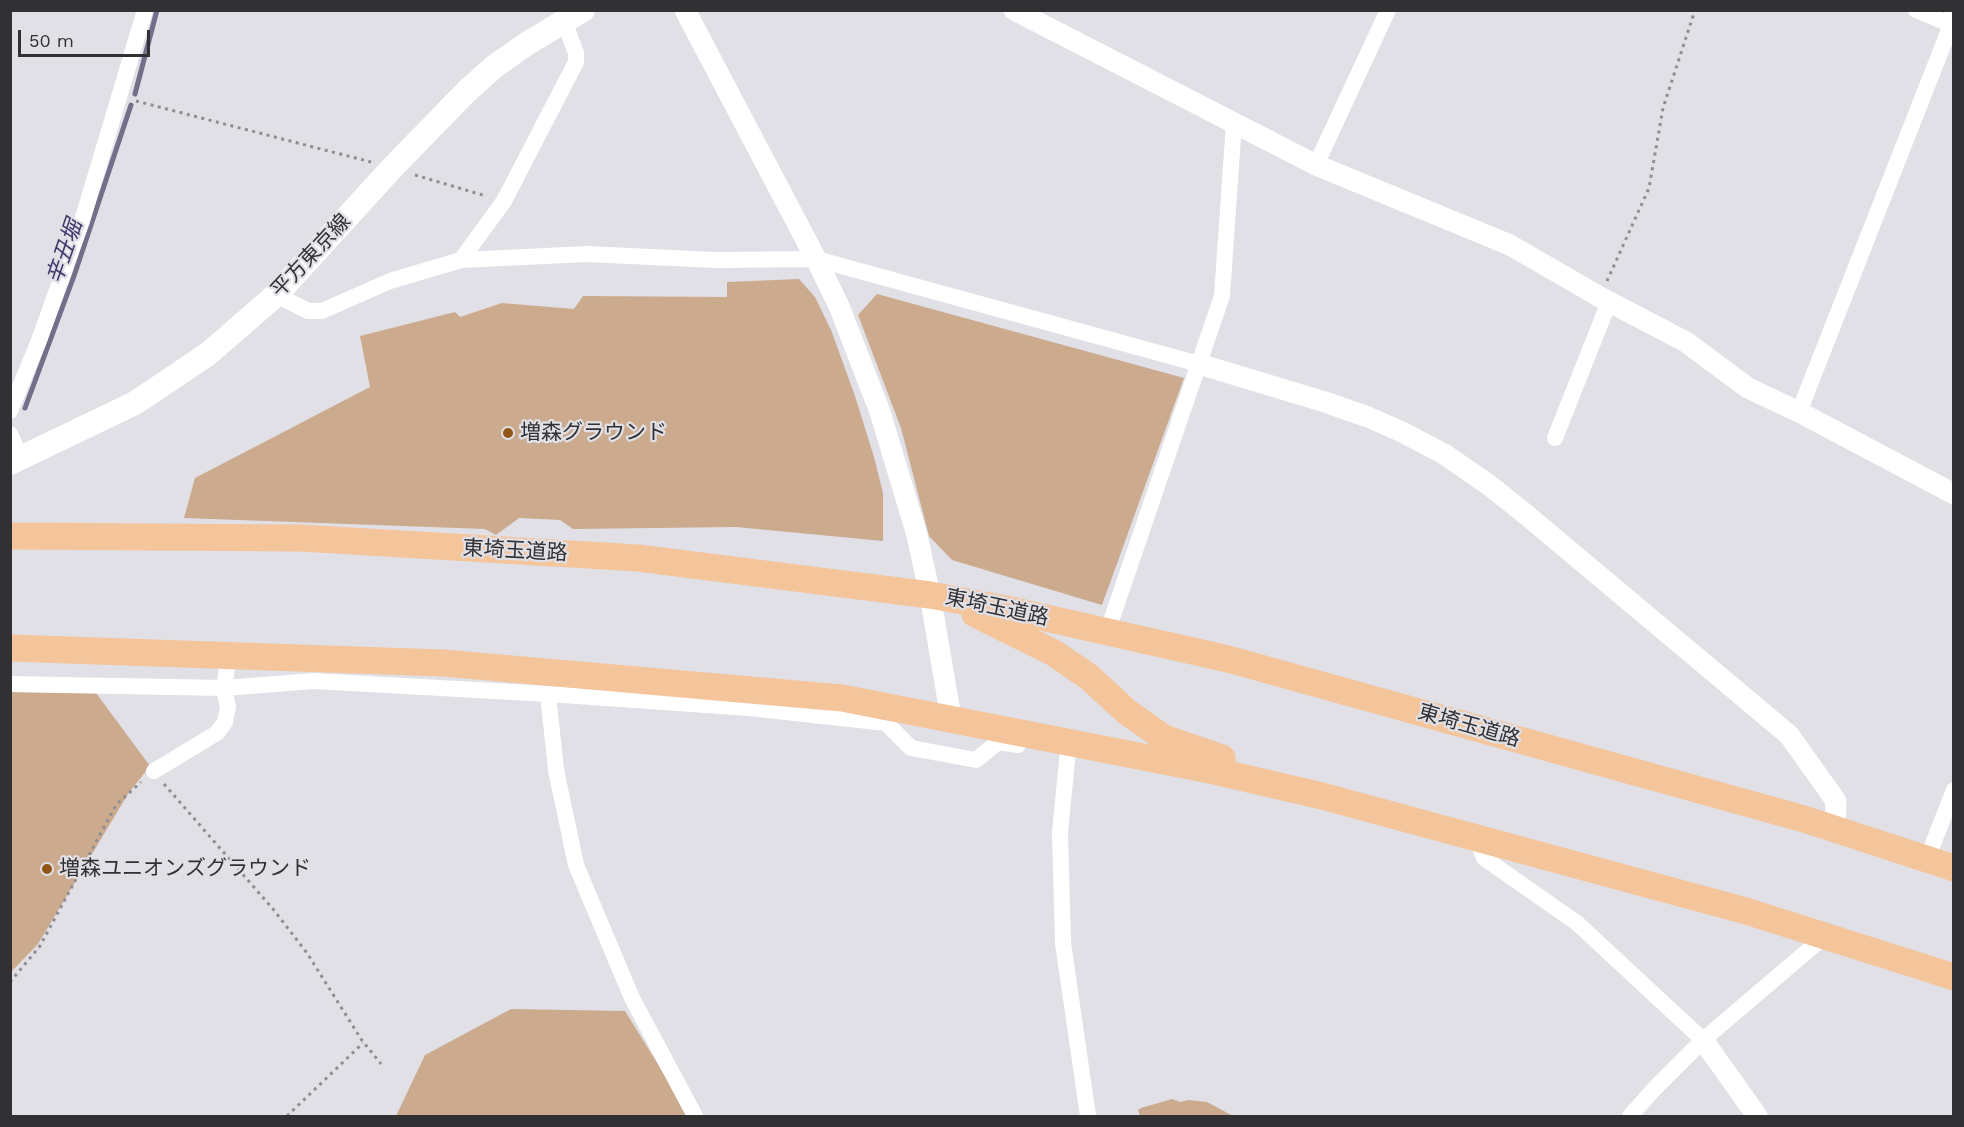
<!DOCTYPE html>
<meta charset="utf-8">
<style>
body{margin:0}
#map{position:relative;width:1964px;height:1127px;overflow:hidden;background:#e0e0e6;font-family:"Work Sans",sans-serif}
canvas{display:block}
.frame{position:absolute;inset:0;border:12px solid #313133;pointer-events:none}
.scale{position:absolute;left:18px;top:30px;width:132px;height:27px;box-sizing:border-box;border:3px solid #313133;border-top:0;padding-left:8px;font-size:18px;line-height:21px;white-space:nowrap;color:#313133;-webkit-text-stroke:4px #e0e0e6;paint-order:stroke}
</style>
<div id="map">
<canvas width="1964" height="1127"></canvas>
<div class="frame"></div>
<div class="scale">50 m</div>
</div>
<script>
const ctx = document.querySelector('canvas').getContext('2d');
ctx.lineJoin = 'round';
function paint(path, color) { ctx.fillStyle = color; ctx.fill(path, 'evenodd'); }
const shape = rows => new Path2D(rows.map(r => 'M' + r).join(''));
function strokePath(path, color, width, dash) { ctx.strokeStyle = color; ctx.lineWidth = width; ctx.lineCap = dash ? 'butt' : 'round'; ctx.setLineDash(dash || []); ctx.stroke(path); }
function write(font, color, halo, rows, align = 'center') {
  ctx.font = font + ' "Work Sans","Noto Sans JP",sans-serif'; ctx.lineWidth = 4.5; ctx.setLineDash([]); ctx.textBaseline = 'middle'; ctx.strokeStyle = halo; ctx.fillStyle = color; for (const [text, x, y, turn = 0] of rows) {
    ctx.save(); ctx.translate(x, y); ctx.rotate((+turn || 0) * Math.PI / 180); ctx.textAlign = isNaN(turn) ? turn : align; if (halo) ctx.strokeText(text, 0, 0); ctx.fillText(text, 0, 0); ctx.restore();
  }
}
paint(shape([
 [799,279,815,297,831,330,855,396,874,457,883,493,883,541,736,527,573,529,560,520,519,518,496,535,485,529,184,518,195,478,370,387,360,336,455,312,460,317,502,303,574,309,583,296,727,297,727,282],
 [877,294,1184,378,1102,605,952,560,929,536,901,428,858,315],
 [11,692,96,693,150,766,128,794,38,944,11,972],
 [511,1009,625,1011,690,1116,396,1116,425,1055],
 [1172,1099,1180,1102,1189,1100,1207,1102,1233,1116,1140,1116,1138,1110,1141,1108]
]), '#cbaa8e');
strokePath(shape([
 [135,94,157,10],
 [25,408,74,276,131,105]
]), '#726f8a', 5);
strokePath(shape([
 [136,101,371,162],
 [415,175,486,196],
 [1607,281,1649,188,1663,108,1695,10],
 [164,784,273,909,307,953,361,1039,381,1064],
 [10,982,40,946,116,805,141,782],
 [287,1116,363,1043]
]), '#8e8e92', 3, [3, 4.5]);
strokePath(shape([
 [1916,10,1954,26],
 [1316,165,1388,10],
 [461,260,587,254,716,260,816,259,1199,364],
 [276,295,308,311,322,311,390,281,461,260,504,201,576,62,576,53,564,21],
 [10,411,38,343,82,221,145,10],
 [1799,412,1951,25,1953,10],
 [10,434,21,458],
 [1555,438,1609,302],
 [1112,618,1222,296,1234,123],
 [10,684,224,688,314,681,548,694,749,708,886,723,911,748,976,760,998,742,1018,745],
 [548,694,556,770,576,865,632,998,695,1116],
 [1069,741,1060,832,1063,943,1088,1116],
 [154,771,217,733,225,722,228,707,224,688,229,655],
 [1476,837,1484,858,1577,923,1703,1040],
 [1927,859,1954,790],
 [1630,1116,1655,1088,1703,1040,1825,936]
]), '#fff', 16);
strokePath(shape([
 [685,10,816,259,839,306,880,412,917,535,930,595,951,718],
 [1014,10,1316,165,1510,245,1600,297,1686,342,1748,388,1799,412,1954,494],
 [1199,364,1325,402,1368,417,1402,432,1444,454,1489,485,1529,517,1789,735,1836,801,1835,829],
 [1703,1040,1757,1116]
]), '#fff', 21);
strokePath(shape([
 [10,463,135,403,208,354,276,295,392,168,467,91,495,66,528,43,583,10]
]), '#fff', 24);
strokePath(shape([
 [10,536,301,538,638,558,930,595,1006,609,1228,659,1804,819,1954,868],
 [975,614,1054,653,1089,677,1127,712,1164,738,1222,758],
 [10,648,443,663,842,698,1210,770,1322,796,1746,911,1954,977]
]), '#f4c49b', 27);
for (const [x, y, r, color] of [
 [508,433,6,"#915616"],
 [47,869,6,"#915616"]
]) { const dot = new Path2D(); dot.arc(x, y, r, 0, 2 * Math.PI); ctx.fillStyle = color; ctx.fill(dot); strokePath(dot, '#e0e0e6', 2); }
write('21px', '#313133', '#e0e0e6', [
 ["平方東京線",311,256,-47],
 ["東埼玉道路",515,551,3],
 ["東埼玉道路",997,608,12],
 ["東埼玉道路",1469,726,16]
]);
write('21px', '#313133', '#e0e0e6', [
 ["増森グラウンド",520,433],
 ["増森ユニオンズグラウンド",59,869]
], 'left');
write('italic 22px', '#40366b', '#e0e0e6', [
 ["辛丑堀",65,252,-71]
]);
</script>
